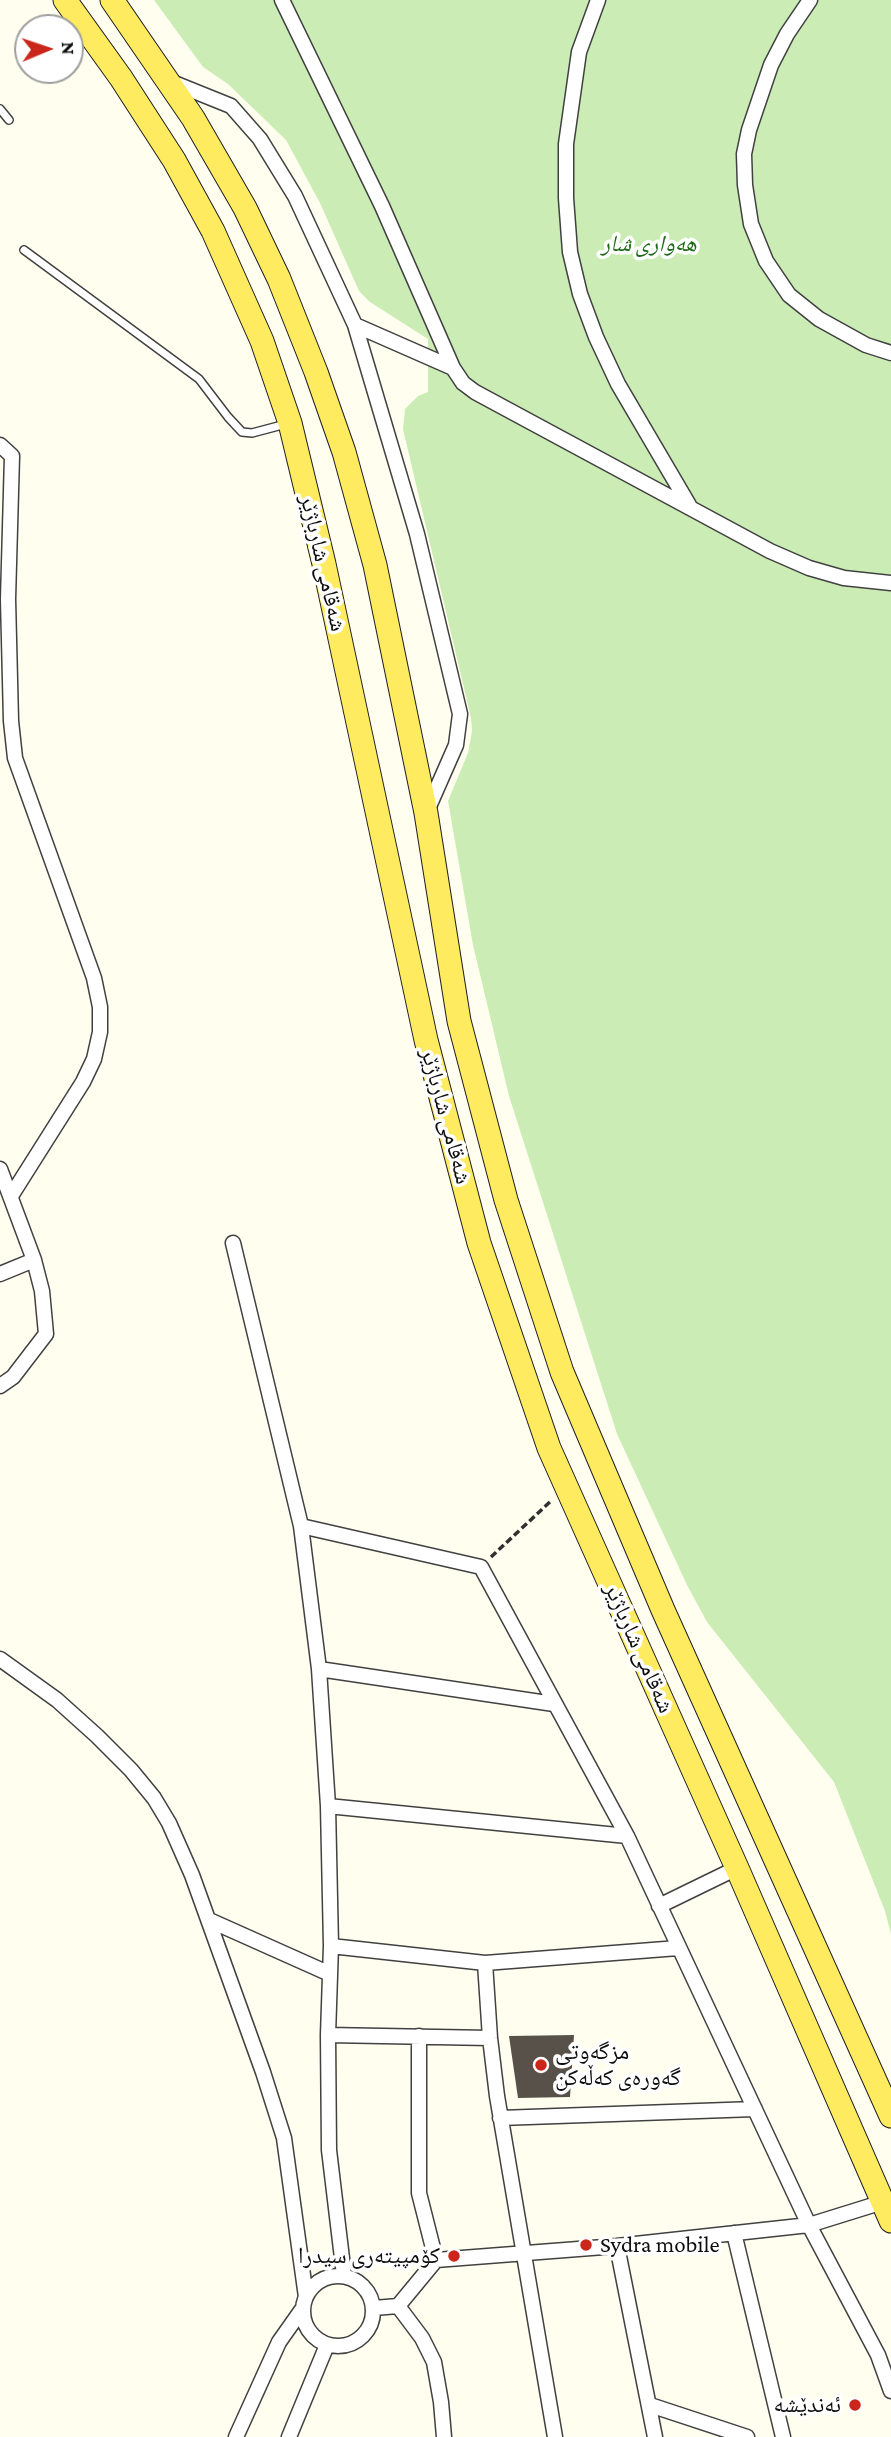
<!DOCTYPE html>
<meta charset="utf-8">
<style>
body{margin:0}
#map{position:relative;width:891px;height:2437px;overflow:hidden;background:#fffeef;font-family:"Crimson Pro",serif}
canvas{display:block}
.north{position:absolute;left:14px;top:14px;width:70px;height:70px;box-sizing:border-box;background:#fff;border:2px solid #9f9f9f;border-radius:50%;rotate:88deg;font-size:19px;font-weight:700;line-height:28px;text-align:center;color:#0e0e0e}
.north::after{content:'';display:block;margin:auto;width:24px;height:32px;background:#ca271a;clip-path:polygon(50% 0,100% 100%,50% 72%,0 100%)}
</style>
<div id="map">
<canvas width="891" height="2437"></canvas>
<div class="north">N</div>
</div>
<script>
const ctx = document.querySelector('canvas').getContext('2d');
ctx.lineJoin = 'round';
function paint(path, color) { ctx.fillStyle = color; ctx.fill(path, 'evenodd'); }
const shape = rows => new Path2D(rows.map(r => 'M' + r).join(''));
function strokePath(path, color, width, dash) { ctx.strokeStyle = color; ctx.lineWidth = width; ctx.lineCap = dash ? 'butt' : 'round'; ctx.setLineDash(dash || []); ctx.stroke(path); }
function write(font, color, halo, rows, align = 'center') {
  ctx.font = font + ' "Crimson Pro","Noto Naskh Arabic",serif'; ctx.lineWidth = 7; ctx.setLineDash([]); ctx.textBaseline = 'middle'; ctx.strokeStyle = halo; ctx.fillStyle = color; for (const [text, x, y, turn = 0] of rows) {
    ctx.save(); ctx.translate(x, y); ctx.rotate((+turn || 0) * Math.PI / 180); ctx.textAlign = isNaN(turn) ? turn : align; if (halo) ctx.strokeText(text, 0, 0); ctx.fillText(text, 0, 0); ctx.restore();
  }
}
paint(shape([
 [154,0,891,0,891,1934,885,1911,834,1782,707,1622,687,1585,617,1434,509,1096,473,945,448,801,468,753,472,731,471,718,403,429,405,409,418,396,428,392,428,339,370,302,359,291,320,203,286,140,228,84,203,67]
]), '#cbedb5');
paint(shape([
 [574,2035,570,2097,518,2098,509,2036]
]), '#585149');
const lane = shape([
 [0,109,9,120],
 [24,250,199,379,228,417,242,432,252,433,286,424]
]);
const street = shape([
 [282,0,382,206,453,368,463,383,475,392,770,551,809,568,844,578,891,583],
 [598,0,579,52,566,144,566,198,570,252,580,294,596,337,618,384,689,505],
 [810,0,787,34,771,65,749,130,744,154,745,185,751,224,766,261,789,295,819,319,866,345,891,353],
 [169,81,231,106,260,139,295,196,355,325,417,534,460,714,456,745,427,811],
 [355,325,453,368],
 [0,445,12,456,8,599,11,721,15,758,94,978,100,1007,100,1032,94,1059,83,1082,11,1196],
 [0,1169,34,1260,42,1291,46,1334,13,1377,0,1386],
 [233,1243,301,1526,319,1669,328,1806,331,1946,328,2035,329,2150,344,2275],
 [0,1274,34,1260],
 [301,1526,481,1567,627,1836,809,2225,878,2355,891,2391],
 [0,1659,57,1700,97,1736,131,1770,154,1798,169,1823,192,1875,263,2072,284,2138,306,2297],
 [319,1669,554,1704],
 [328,1806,627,1836],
 [659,1906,737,1868],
 [209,1920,330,1974],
 [331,1946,485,1963,678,1948],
 [485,1963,490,2038,497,2096,555,2437],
 [328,2035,490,2038],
 [419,2036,419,2193,436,2260],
 [500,2118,755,2109],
 [734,2233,783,2437],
 [617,2246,655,2437],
 '303 2311a35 35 0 1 1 70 0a35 35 0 1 1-70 0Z',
 [398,2306,436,2260,617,2246,809,2225,883,2202],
 [374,2308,398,2306,422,2338,434,2362,441,2402,444,2437],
 [650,2405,747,2437],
 [236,2437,279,2342,303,2308],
 [289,2437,327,2345]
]);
const primary = shape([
 [65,0,121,78,174,160,213,231,262,341,290,423,324,564,426,1040,479,1243,549,1448,737,1868,891,2221],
 [112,0,193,118,245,208,279,279,316,372,344,452,375,565,426,813,459,1021,506,1200,562,1372,663,1610,891,2116]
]);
strokePath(lane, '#414141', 10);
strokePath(street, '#414141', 17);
strokePath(primary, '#1f1f1f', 25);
strokePath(shape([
 [491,1557,552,1500]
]), '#303030', 3.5, [7, 3.5]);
strokePath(lane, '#fff', 7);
strokePath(street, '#fff', 14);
strokePath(primary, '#ffeb5f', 23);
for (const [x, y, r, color] of [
 [541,2065,7,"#ca271a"],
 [586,2245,7,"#ca271a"],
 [454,2256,7,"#ca271a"],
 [855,2405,7,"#ca271a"]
]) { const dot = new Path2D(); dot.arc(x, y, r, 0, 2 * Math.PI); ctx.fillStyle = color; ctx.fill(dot); strokePath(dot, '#fff', 2.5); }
write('italic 23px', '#206b19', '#fff', [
 ["هەواری شار",649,244]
]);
write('23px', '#0e0e0e', '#fff', [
 ["شەقامی شارباژێر",323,563,77],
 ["شەقامی شارباژێر",446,1116,75],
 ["شەقامی شارباژێر",639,1648,66]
]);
write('23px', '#0e0e0e', '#fff', [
 ["مزگەوتی",555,2052],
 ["گەورەی کەڵەکن",555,2078],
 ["Sydra mobile",600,2245],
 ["کۆمپیتەری سیدرا",440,2256,"right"],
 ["ئەندێشە",841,2405,"right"]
], 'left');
</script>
